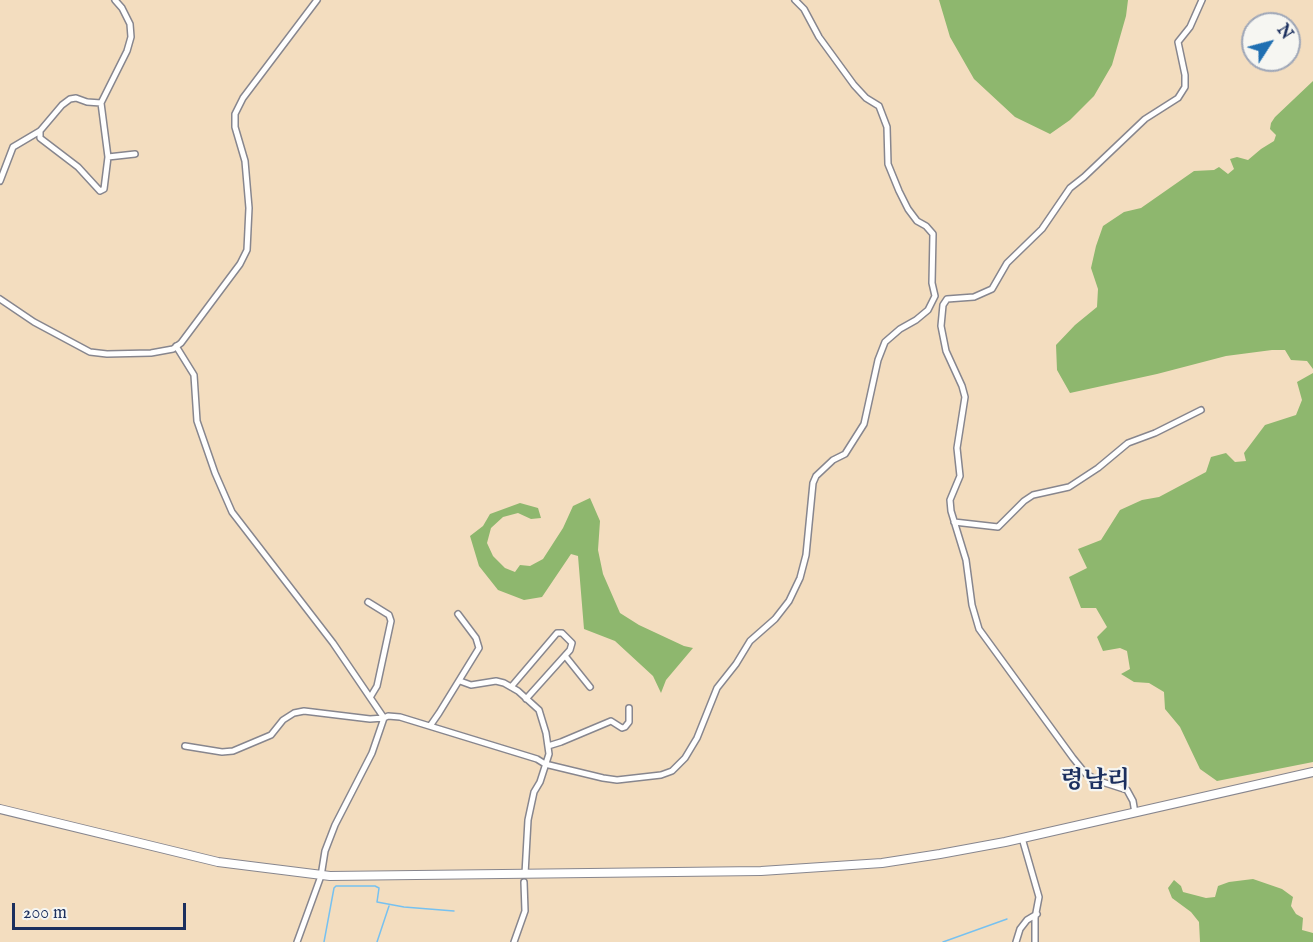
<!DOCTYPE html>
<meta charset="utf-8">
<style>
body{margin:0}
#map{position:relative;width:1313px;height:942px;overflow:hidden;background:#f3ddbf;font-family:"IM FELL English",serif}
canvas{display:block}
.north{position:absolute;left:1241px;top:12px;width:60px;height:60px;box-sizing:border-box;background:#f6f6f2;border:2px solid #9ea6b7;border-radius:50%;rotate:54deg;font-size:16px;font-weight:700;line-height:24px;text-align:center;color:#1b2f5e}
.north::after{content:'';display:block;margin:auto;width:21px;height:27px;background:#1f6fb2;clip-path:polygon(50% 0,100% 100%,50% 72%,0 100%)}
.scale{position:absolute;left:12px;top:903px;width:174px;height:27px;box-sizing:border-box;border:3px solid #1b2f5e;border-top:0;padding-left:8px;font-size:18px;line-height:21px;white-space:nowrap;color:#1b2f5e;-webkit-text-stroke:4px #f6f6f2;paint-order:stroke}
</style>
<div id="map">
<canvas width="1313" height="942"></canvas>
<div class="north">N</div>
<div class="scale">200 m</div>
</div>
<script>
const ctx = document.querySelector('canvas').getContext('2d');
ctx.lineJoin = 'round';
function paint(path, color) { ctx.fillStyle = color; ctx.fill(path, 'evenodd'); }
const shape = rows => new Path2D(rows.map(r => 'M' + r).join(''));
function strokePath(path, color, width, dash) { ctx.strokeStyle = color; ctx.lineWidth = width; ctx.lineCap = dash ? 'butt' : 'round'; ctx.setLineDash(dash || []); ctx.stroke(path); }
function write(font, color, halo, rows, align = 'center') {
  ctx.font = font + ' "IM FELL English","Noto Serif KR",serif'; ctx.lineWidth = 4.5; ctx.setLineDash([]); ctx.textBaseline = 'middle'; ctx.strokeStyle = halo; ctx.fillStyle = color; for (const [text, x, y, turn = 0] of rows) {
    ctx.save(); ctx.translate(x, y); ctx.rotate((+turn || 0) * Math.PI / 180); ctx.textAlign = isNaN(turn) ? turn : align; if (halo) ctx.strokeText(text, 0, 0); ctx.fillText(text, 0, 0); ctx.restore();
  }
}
paint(shape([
 [939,0,1128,0,1126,16,1112,65,1094,96,1070,120,1050,134,1015,117,974,79,950,37],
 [1313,81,1313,369,1307,361,1291,360,1285,350,1272,350,1226,356,1157,374,1070,393,1057,370,1056,345,1075,325,1097,307,1098,289,1091,268,1096,246,1103,226,1124,212,1141,208,1194,171,1214,170,1219,167,1228,174,1234,169,1230,159,1237,157,1248,160,1261,149,1274,141,1276,135,1270,129,1271,123,1275,117],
 [1313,373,1313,762,1217,781,1200,769,1180,727,1165,709,1164,692,1149,683,1134,682,1121,674,1130,669,1127,651,1120,648,1103,651,1097,637,1107,627,1096,608,1081,608,1069,577,1087,568,1078,549,1101,540,1120,510,1142,500,1159,497,1206,472,1211,457,1226,453,1235,462,1246,461,1244,453,1265,425,1296,415,1302,400,1297,382],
 [590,498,600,521,598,550,603,574,620,613,639,625,684,646,693,648,666,680,661,693,653,676,615,641,584,629,578,556,571,554,542,597,524,600,498,590,479,566,470,536,483,526,490,514,520,503,538,508,541,518,531,519,518,513,503,517,491,528,487,543,493,556,505,568,515,572,520,565,530,566,543,559,563,528,573,506],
 [1253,879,1282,889,1293,897,1291,906,1296,914,1303,918,1302,930,1313,933,1313,942,1200,942,1199,922,1191,912,1172,898,1168,888,1174,880,1181,886,1183,892,1206,898,1215,897,1218,886,1229,882]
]), '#8eb76e');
strokePath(shape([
 [324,942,334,888,336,886,375,886,379,888,377,902,404,907,454,911],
 [377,942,389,906],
 [943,942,1007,919]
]), '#76c1f0', 1.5);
const street = shape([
 [40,131,40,138,78,167,100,191,104,189,108,157,101,103],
 [108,157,135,154],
 [0,181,13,147,40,131,62,105,70,99,76,98,87,102,101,103,127,51,131,37,130,24,122,8,115,0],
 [0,299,34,322,90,352,107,354,151,353,173,349,181,343,240,264,247,250,249,208,245,161,235,127,235,114,243,98,317,0],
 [176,346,194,375,197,421,215,473,232,512,333,643,384,718,370,719,304,711,294,713,283,720,271,735,233,751,222,752,185,746],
 [954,522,998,527,1024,501,1033,495,1069,487,1098,468,1128,443,1155,433,1201,410],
 [368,602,389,615,391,621,377,686,371,696],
 [566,657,590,687],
 [460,681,471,685,496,681,504,683,518,691,539,710,546,733,549,754,540,782,534,792,528,820,525,874],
 [511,687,557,633,562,633,572,643,570,650,526,699],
 [430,726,439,713,479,648,476,638,458,614],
 [548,746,561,742,611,721,622,728,625,727,629,722,629,708],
 [1135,813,1133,801,1127,790,1099,781,1086,774,1073,758,979,629,972,605,966,560,951,511,950,500,960,476,957,448,965,397,962,386,946,351,941,326,943,305,947,299,974,297,992,289,1007,263,1042,229,1070,188,1084,177,1145,119,1178,98,1185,87,1185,75,1178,42,1190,27,1202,0],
 [1022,838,1039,897,1035,918,1035,942],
 [297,942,321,876,325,851,335,825,372,753,384,718,388,716,400,717,537,759,545,764,603,778,617,780,661,775,672,771,685,758,697,738,717,688,736,664,750,641,775,619,789,601,800,578,806,555,813,483,816,476,833,460,845,454,864,424,878,360,885,342,900,329,916,320,928,310,935,296,932,283,933,234,926,226,917,221,908,209,899,191,888,164,887,127,879,106,866,98,854,85,819,37,804,9,795,0],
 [514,942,525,911,524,882],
 [1016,942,1020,929,1027,920,1037,914]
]);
const secondary = shape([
 [0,809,218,862,330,876,761,871,882,863,940,854,1005,842,1313,772]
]);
strokePath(street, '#87868e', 8);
strokePath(secondary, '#87868e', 10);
strokePath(street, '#fff', 5);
strokePath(secondary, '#fff', 8);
write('bold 24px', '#1b2f5e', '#f6f6f2', [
 ["령남리",1095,782]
]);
</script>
